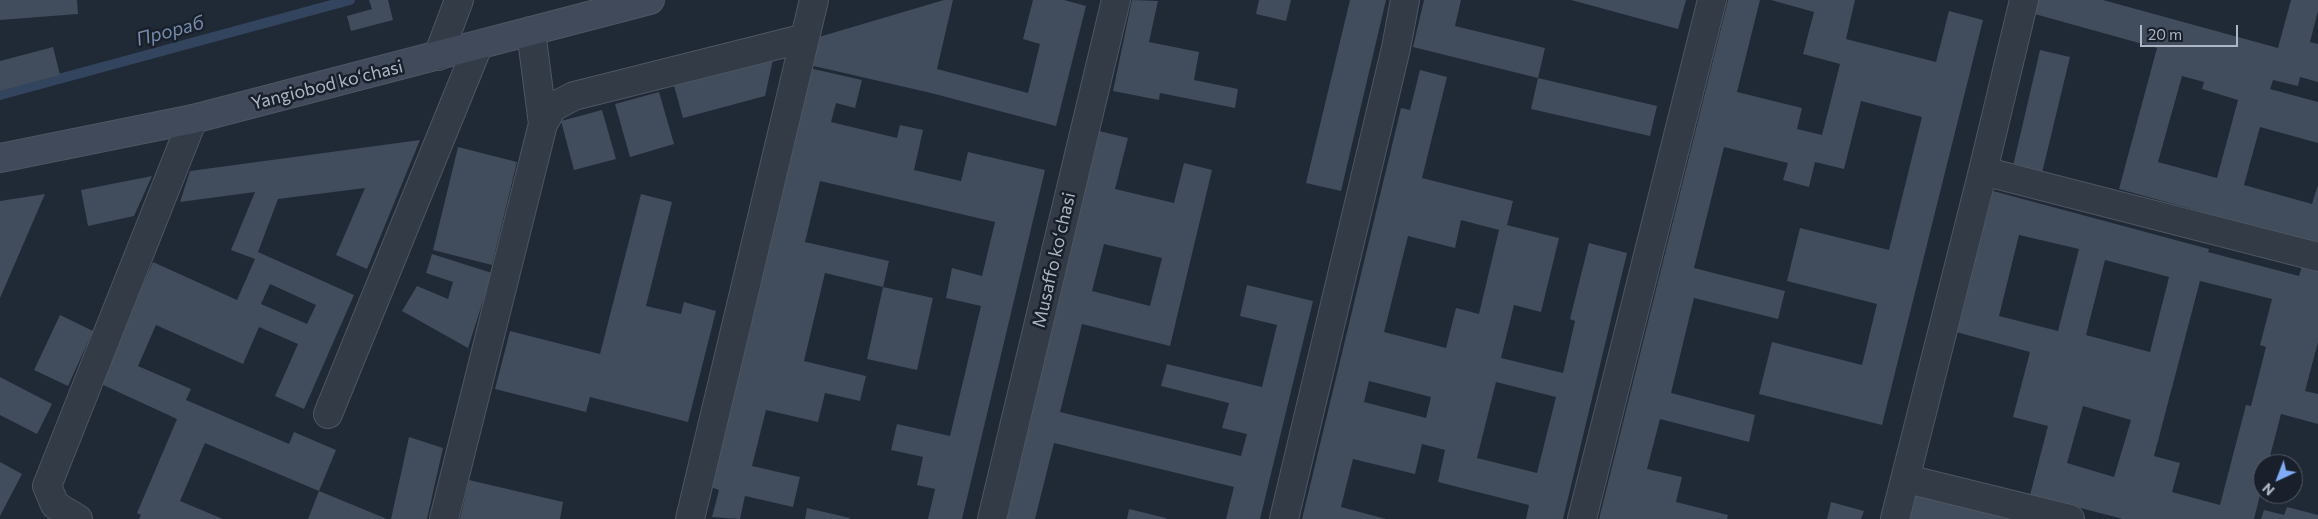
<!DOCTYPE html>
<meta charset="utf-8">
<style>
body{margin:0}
#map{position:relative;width:2318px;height:519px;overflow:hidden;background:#202936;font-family:Commissioner,sans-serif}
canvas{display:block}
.north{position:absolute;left:2253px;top:454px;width:50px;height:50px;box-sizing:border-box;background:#19202b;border:1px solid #545c68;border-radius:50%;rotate:223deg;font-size:14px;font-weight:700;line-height:20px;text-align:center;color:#adb6c4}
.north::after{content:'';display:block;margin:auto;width:18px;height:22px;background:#80abf7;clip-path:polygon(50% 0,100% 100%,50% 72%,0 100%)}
.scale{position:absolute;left:2140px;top:25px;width:98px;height:22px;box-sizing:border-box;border:2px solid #adb6c4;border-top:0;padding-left:6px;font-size:15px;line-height:18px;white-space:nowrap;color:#adb6c4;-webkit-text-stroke:4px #19202b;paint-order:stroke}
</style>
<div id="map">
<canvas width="2318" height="519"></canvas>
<div class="north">N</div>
<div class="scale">20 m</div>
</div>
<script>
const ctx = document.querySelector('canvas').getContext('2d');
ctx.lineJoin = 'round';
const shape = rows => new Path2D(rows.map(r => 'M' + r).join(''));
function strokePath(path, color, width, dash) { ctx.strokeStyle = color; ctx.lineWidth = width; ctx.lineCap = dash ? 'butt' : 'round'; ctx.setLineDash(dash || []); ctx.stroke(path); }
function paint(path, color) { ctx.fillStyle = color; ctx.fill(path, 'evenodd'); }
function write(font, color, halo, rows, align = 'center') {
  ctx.font = font + ' Commissioner,sans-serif'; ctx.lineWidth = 5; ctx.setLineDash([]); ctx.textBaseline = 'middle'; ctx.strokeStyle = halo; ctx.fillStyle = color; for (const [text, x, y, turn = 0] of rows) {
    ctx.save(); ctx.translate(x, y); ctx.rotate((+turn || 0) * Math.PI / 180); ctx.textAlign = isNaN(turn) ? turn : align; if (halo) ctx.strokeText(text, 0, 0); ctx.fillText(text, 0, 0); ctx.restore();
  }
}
strokePath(shape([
 [0,95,350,0]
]), '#33445e', 10);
paint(shape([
 [0,0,77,0,78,14,0,20],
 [369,0,388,0,393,20,351,31,347,16,372,9],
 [944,0,953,0,937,69,1028,93,1040,44,1023,39,1033,0,1064,0,1086,6,1056,126,931,93,805,64,812,39],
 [1132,0,1158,1,1149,42,1199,52,1194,80,1238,89,1235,108,1160,93,1159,100,1113,91],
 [1259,0,1291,0,1286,21,1256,14],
 [1350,0,1386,0,1341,191,1306,183],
 [1424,0,1461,0,1455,26,1545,48,1538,78,1413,47],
 [1571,0,1686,0,1678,29],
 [1728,0,1760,0,1737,92,1802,108,1797,129,1822,135,1840,64,1803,54,1814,12,1771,0,1855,0,1846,39,1936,62,1949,11,1983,20,1882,425,1759,394,1772,342,1862,365,1877,304,1787,281,1800,228,1889,250,1922,117,1861,101,1844,169,1815,162,1809,187,1783,180,1788,163,1724,147,1694,268,1785,291,1778,319,1694,298,1671,393,1755,415,1749,442,1660,419,1647,469,1682,477,1676,502,1728,515,1727,519,1599,519],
 [2035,0,2103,0,2278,48,2291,0,2318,0,2318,11,2310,42,2318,44,2318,82,2300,77,2298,86,2273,80,2270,89,2318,102,2318,143,2260,127,2244,185,2312,204,2318,185,2318,244,2119,189,2157,48,2031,13],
 [2182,76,2204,82,2202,89,2238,100,2217,178,2158,162],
 [53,47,60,75,0,91,0,61],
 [2040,50,2070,57,2042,173,2013,166],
 [774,55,765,96,683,118,673,82],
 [809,68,862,80,855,108,836,103,831,122,897,138,900,125,923,130,914,170,961,181,968,152,1045,170,962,519,928,519,935,489,917,485,923,457,891,450,897,424,950,436,981,306,946,298,952,268,982,276,995,222,820,181,805,242,889,261,883,287,933,298,917,370,867,359,883,287,825,273,804,361,866,376,860,401,825,393,818,422,766,410,752,466,800,477,793,507,745,496,740,519,712,517,719,490,711,487],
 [1420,70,1447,77,1422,178,1513,201,1507,225,1559,238,1541,312,1514,305,1501,358,1563,373,1575,321,1570,319,1589,243,1627,253,1563,519,1526,519,1529,505,1438,482,1445,450,1422,444,1415,474,1353,459,1341,507,1386,519,1302,519,1401,108,1410,110],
 [1461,220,1499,230,1479,314,1456,308,1446,348,1384,332,1408,236,1455,248],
 [1369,381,1431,397,1426,418,1364,402],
 [1496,382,1556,397,1537,473,1477,458],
 [1538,78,1657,106,1650,136,1531,109],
 [659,92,674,144,630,157,615,104],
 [602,110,616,159,574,170,561,121],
 [1095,130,1128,138,1115,189,1174,203,1184,163,1212,170,1170,346,1082,324,1060,412,1241,456,1247,434,1222,428,1229,403,1161,386,1167,364,1262,387,1277,325,1240,316,1247,285,1313,301,1260,519,1226,519,1234,487,1054,443,1035,519,1001,519],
 [1104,244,1162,258,1150,306,1092,291],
 [420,140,367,269,336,255,365,188,278,199,258,252,354,295,304,409,275,396,298,344,259,327,243,364,156,325,138,366,191,389,186,400,289,444,294,432,336,450,319,491,205,443,180,501,223,519,139,519,141,515,137,513,177,419,99,383,153,262,237,300,255,259,231,250,255,192,180,202,190,171],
 [270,284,316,305,307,324,261,304],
 [458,147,517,162,492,265,433,250],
 [152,176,134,216,88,226,81,190],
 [1993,191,2209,249,2208,252,2299,276,2302,266,2318,270,2318,342,2305,391,2318,394,2318,424,2281,414,2268,464,2263,464,2263,483,2254,519,2123,519,2030,495,2048,426,2013,417,2030,352,1956,332],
 [2019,235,2079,249,2058,331,1999,316],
 [2105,260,2169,277,2150,352,2086,335],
 [2200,281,2272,299,2260,345,2266,347,2251,406,2246,405,2220,505,2172,492,2180,463,2154,456],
 [2083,406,2131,420,2114,477,2067,463],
 [45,194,0,298,0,201],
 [641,194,672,202,646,306,681,314,684,302,716,311,688,422,590,397,586,412,495,389,510,331,600,354],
 [432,254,492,273,468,348,402,311,417,286,448,299,453,282,426,273],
 [60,315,93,331,68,386,34,370],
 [0,377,52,404,37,434,0,415],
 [409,437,443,448,427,519,391,519],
 [0,462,22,474,0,516],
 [469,480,563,502,560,519,460,519],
 [319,491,387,519,308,519],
 [1916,491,2017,519,1909,519],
 [1831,502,1864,511,1861,519,1827,519],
 [2287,507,2318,515,2318,519,2261,519,2264,510,2284,515],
 [807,508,850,518,850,519,805,519],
 [1129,509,1166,518,1166,519,1127,519]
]), '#414c5c');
const street = shape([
 [531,31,543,124],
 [438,56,459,0],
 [1983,171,2318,257],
 [328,414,478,46],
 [1907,479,2070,519],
 [78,519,55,505,47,486,193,119],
 [444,519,543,124,553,107,574,96,805,38],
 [690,519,814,0],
 [992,519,1116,0],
 [1284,519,1396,48,1405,0],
 [1582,519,1712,0],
 [1895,519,1983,171,2024,0]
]);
const secondary = shape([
 [0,158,193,119,650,0]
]);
strokePath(street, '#4e5662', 30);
strokePath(secondary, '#4e5662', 30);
strokePath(street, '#333b47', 28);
strokePath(secondary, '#414a5a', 28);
write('18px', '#adb6c4', '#19202b', [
 ["Yangiobod koʻchasi",327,85,-14],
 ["Musaffo koʻchasi",1054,260,-77]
]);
write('italic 19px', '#758cac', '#19202b', [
 ["Прораб",170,31,-15]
]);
</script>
